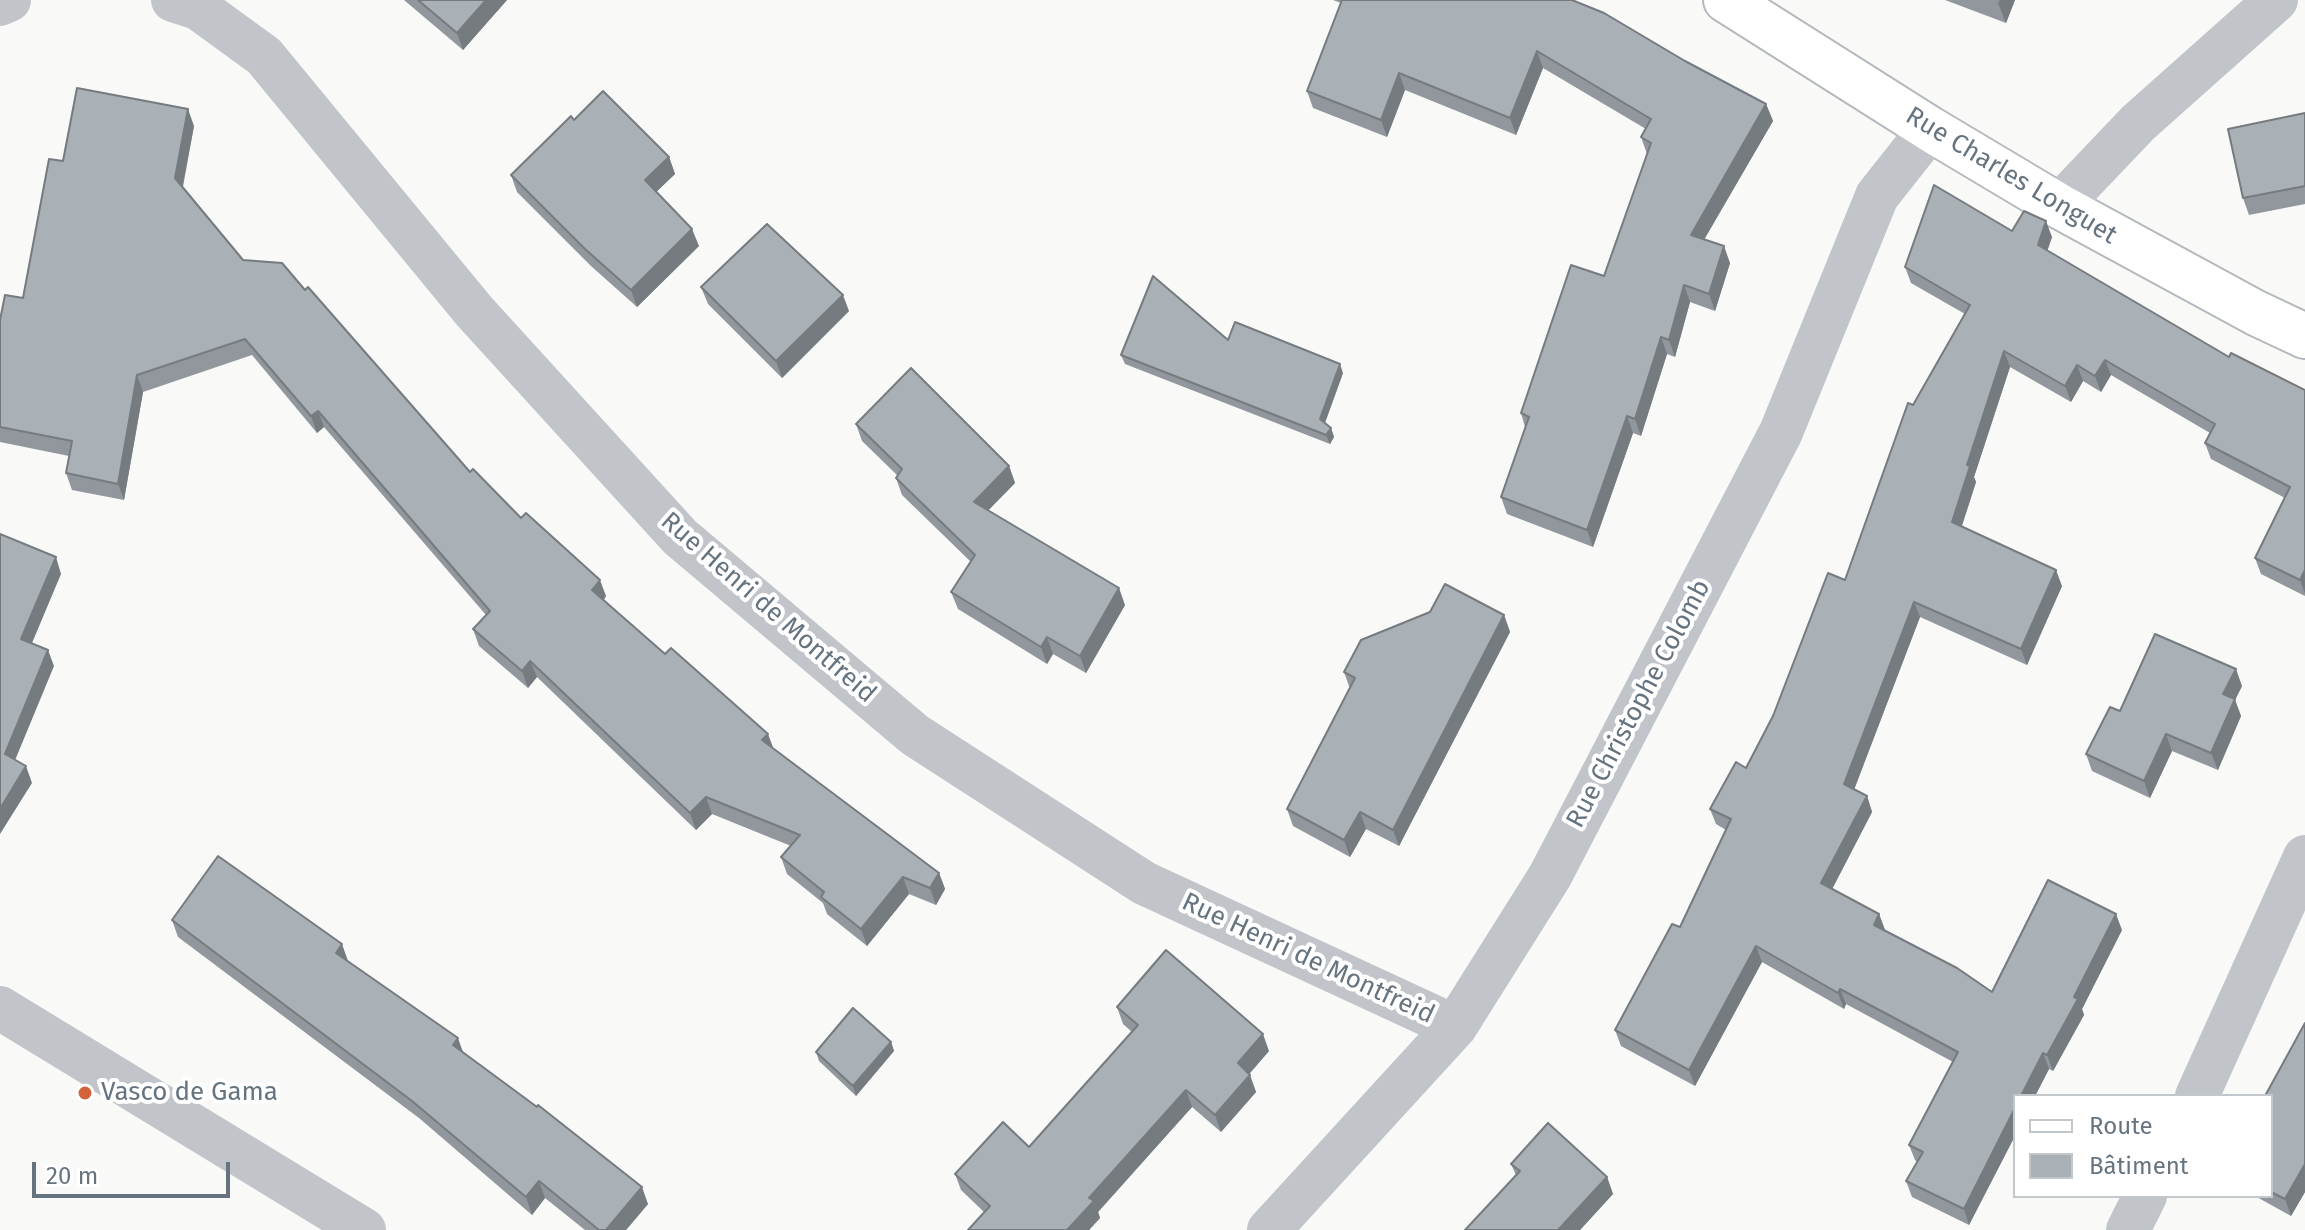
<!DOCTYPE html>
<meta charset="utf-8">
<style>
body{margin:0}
#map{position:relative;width:2305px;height:1230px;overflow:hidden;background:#f9f9f8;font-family:"Fira Sans",sans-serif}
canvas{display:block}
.legend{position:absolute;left:2013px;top:1094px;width:260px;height:104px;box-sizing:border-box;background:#fff;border:2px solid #c2c7cc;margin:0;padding:10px 14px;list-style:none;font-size:24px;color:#667480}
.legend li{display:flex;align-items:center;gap:16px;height:40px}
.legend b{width:40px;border:2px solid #c2c7cc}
.scale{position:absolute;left:32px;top:1162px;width:198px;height:36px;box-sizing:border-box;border:4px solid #667480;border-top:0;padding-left:10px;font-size:24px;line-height:28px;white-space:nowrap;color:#667480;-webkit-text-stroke:6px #fff;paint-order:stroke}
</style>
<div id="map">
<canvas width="2305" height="1230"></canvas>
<ul class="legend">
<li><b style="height:10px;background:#fff"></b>Route</li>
<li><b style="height:22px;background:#a9b0b6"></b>Bâtiment</li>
</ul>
<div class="scale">20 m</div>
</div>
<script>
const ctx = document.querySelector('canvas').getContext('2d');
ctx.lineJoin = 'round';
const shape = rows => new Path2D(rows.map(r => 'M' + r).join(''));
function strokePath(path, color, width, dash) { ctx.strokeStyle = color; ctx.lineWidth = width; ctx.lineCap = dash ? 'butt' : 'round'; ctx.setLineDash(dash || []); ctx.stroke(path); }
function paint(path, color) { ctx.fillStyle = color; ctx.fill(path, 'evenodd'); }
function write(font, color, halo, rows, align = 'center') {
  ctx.font = font + ' "Fira Sans",sans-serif'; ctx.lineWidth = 8; ctx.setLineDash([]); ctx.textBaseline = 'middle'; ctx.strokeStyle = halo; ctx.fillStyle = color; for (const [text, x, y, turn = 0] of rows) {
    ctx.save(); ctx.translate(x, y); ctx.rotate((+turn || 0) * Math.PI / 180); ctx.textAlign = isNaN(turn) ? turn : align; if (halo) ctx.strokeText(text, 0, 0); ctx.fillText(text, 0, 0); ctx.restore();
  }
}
const secondary = shape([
 [1726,0,1930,129,2059,206,2256,313,2305,336]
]);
strokePath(secondary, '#b4b9be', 48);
strokePath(shape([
 [173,0,198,8,264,56,474,311,680,537,915,735,1144,883,1455,1027],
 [0,4,9,0],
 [2059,206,2138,123,2276,0],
 [0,1008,364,1230],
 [2197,1096,2305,857],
 [1269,1230,1455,1027,1550,876,1781,432,1877,196,1930,129],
 [2128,1230,2145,1196]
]), '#c1c5c9', 44);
strokePath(secondary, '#fff', 44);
paint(shape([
 [404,0,507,0,463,50],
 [1333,0,1572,0,1766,104,1773,121,1704,239,1730,263,1715,311,1690,302,1675,357,1667,354,1641,436,1633,433,1593,547,1507,514,1501,497,1525,427,1521,413,1604,276,1647,154,1641,137,1646,129,1543,68,1516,135,1405,90,1387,137,1313,108,1307,91,1341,3],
 [1945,0,2015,0,2006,23],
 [2305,113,2305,204,2249,215,2243,198],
 [574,120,669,157,675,174,656,192,699,246,637,307,591,266,517,192,511,175],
 [194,126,183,187,243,260,305,290,470,472,606,596,604,600,773,748,939,873,945,889,936,905,909,894,867,946,827,914,823,903,787,874,781,857,791,846,712,814,696,830,537,677,528,688,479,646,473,629,486,615,324,427,317,433,252,355,143,392,124,500,72,490,66,473,69,456,0,442,0,320,23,298,63,161],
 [2012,231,2052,237,2047,250,2229,357,2305,390,2305,596,2261,574,2255,558,2285,498,2211,459,2205,443,2210,433,2111,375,2101,392,2083,381,2071,402,2010,367,1974,477,1976,482,1962,526,2062,586,2027,665,1920,617,1854,790,1867,796,1872,812,1832,889,1879,914,1885,930,1992,992,2122,930,2082,1009,2084,1015,2053,1071,2049,1069,1969,1225,1912,1197,1906,1181,1917,1162,1915,1160,1909,1145,1953,1062,1846,1004,1844,1009,1762,962,1695,1086,1621,1046,1615,1030,1680,927,1726,830,1716,824,1710,809,1746,768,1845,580,1913,405,1965,314,1911,283,1905,267],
 [701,287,849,311,782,378,708,304],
 [1228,340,1343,373,1325,423,1331,428,1334,437,1330,444,1125,364,1121,355],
 [856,424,1009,466,1015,483,988,510,1125,605,1086,673,1053,654,1047,664,958,609,951,592,971,562,902,495,896,478,897,475,862,441],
 [1504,615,1510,632,1399,846,1366,829,1350,857,1293,826,1287,809,1350,689,1344,672],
 [2242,686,2235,700,2241,716,2218,770,2172,751,2150,798,2092,771,2086,754,2120,711],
 [172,920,348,961,648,1204,626,1230,585,1230,545,1198,532,1215,419,1118,178,937],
 [1117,1007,1269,1051,1249,1074,1256,1092,1221,1132,1192,1107,1098,1212,1100,1218,1089,1230,968,1230,984,1212,961,1190,955,1174,1029,1147,1132,1032,1123,1024],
 [2305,1023,2305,1192,2291,1216,2255,1196,2271,1196,2271,1096],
 [891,1042,894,1051,856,1096,819,1061,816,1052],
 [1511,1164,1607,1177,1613,1194,1580,1230,1465,1230,1516,1175]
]), '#91979d');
paint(shape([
 [486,0,507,0,463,50,457,33],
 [2000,0,2015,0,2006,23,1998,3],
 [1537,51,1543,68,1516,135,1510,118],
 [1399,73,1405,90,1387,137,1381,120],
 [1766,104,1773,121,1697,252,1691,235],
 [188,109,194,126,181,194,175,178],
 [669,157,675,174,651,197,645,180],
 [2046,221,2052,237,2044,261,2038,245],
 [692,229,699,246,637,307,631,290],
 [1724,246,1730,263,1715,311,1709,294],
 [1684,285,1690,302,1675,357,1669,340],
 [843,295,849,311,782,378,776,361],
 [1661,337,1667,354,1641,436,1635,419],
 [2004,351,2010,367,1974,477,1976,482,1958,537,1952,522,1967,465],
 [2105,360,2111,375,2101,392,2095,376],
 [1340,364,1343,373,1323,428,1320,419],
 [2077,365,2083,381,2071,402,2065,386],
 [137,375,143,392,124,500,118,484],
 [318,411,324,427,317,433,311,416],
 [1627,416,1633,433,1593,547,1587,530],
 [1331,428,1334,437,1330,444,1326,435],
 [1009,466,1015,483,980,519,974,502],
 [56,557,61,574,27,655,21,639],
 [2056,570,2062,586,2027,665,2021,649],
 [2305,570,2305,594,2300,580],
 [600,580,606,596,598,606,592,590],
 [1119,588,1125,605,1086,673,1080,656],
 [1914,602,1920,617,1850,800,1844,784],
 [1504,615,1510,632,1399,846,1393,830],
 [1047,637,1053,654,1047,664,1041,647],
 [48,650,54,666,11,770,5,754],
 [530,661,537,677,528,688,522,671],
 [2236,669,2242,686,2235,700,2241,716,2218,770,2211,753,2223,694],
 [768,734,774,750,762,740],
 [2166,734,2172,751,2150,798,2144,781],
 [26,766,32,783,0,834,0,809],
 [1867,796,1872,812,1827,899,1821,883],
 [706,797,712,814,696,830,690,813],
 [1360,812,1366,829,1350,857,1344,840],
 [939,873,945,889,936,905,930,888],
 [903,877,909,894,867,946,861,929],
 [1879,914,1885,930,1874,925],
 [2116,914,2122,930,2082,1009,2084,1015,2053,1071,2047,1055,2074,997],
 [342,944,348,961,336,953],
 [1756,946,1762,962,1695,1086,1689,1070],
 [1840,989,1846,1004,1844,1009,1838,993],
 [1263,1034,1269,1051,1244,1080,1238,1063],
 [458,1038,464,1055,453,1045],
 [891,1042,894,1051,856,1096,853,1086],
 [2043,1053,2049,1069,2035,1096,2021,1096],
 [1250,1075,1256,1092,1221,1132,1215,1115],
 [1186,1090,1192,1107,1098,1212,1100,1218,1089,1230,1067,1230,1089,1198],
 [2015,1108,2015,1136,1969,1225,1964,1209],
 [2305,1164,2305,1192,2291,1216,2285,1199],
 [1607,1177,1613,1194,1580,1230,1558,1230],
 [539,1181,545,1198,532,1215,526,1197],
 [642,1187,648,1204,626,1230,606,1230]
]), '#767b7f');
const building = shape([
 [418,0,486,0,457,33,418,0],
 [1342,0,1572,0,1604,13,1685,61,1766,104,1691,235,1724,246,1709,294,1684,285,1669,340,1661,337,1635,419,1627,416,1587,530,1501,497,1529,417,1521,413,1571,265,1604,276,1651,143,1641,137,1651,119,1537,51,1510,118,1399,73,1381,120,1307,91,1342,0],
 [77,88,188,109,175,178,243,260,282,263,305,290,308,287,470,472,473,469,521,518,526,513,600,580,592,590,665,654,671,648,768,734,762,740,939,873,930,888,903,877,861,929,821,897,824,892,781,857,800,835,706,797,690,813,530,661,522,671,473,629,490,611,318,411,311,416,245,339,137,375,118,484,66,473,72,441,0,427,0,320,5,295,23,298,49,159,63,161,77,88],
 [603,91,669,157,645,180,692,229,631,290,585,249,511,175,571,116,574,120,603,91],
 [2305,113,2305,186,2243,198,2228,129,2305,113],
 [1934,185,2012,231,2024,211,2046,221,2038,245,2229,357,2231,353,2305,390,2305,570,2300,580,2255,558,2290,487,2205,443,2215,424,2105,360,2095,376,2077,365,2065,386,2004,351,1967,465,1970,466,1952,522,2056,570,2021,649,1914,602,1844,784,1867,796,1821,883,1879,914,1874,925,1957,968,1992,992,2048,880,2116,914,2074,997,2078,999,2047,1055,2043,1053,2021,1096,2015,1096,2015,1108,1964,1209,1906,1181,1923,1152,1909,1145,1958,1052,1840,989,1838,993,1756,946,1689,1070,1615,1030,1672,924,1680,927,1731,819,1710,809,1736,762,1746,768,1773,716,1828,573,1845,580,1908,403,1913,405,1970,305,1905,267,1934,185],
 [767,224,843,295,776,361,701,287,767,224],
 [1153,276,1228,340,1235,322,1340,364,1320,419,1331,428,1326,435,1121,355,1153,276],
 [911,368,1009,466,974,502,1119,588,1080,656,1047,637,1041,647,951,592,975,555,896,478,902,469,856,424,911,368],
 [0,534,56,557,21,639,48,650,5,754,26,766,0,809,0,534],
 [1445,584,1504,615,1393,830,1360,812,1344,840,1287,809,1355,678,1344,672,1361,640,1430,612,1445,584],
 [2155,634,2236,669,2223,694,2235,699,2211,753,2166,734,2144,781,2086,754,2110,707,2120,711,2155,634],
 [218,856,342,944,336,953,458,1038,453,1045,537,1107,538,1105,642,1187,606,1230,599,1230,539,1181,526,1197,412,1101,172,920,218,856],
 [1166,950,1263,1034,1238,1063,1250,1075,1215,1115,1186,1090,1089,1198,1094,1201,1067,1230,968,1230,990,1206,955,1174,1003,1122,1029,1147,1138,1025,1117,1007,1166,950],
 [853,1008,891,1042,853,1086,816,1052,853,1008],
 [2305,1023,2305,1164,2285,1199,2271,1192,2271,1096,2265,1096,2305,1023],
 [1548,1123,1607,1177,1558,1230,1465,1230,1520,1171,1511,1164,1548,1123]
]);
paint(building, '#a9b0b6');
strokePath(building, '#767b7f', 2);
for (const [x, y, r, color] of [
 [85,1093,8,"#d4633d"]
]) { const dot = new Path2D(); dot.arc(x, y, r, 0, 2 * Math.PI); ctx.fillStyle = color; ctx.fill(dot); strokePath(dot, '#fff', 3); }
write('26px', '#667480', '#fff', [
 ["Rue Charles Longuet",2011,176,31],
 ["Rue Henri de Montfreid",768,608,41],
 ["Rue Christophe Colomb",1639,704,-62],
 ["Rue Henri de Montfreid",1308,959,25]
]);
write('26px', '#667480', '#fff', [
 ["Vasco de Gama",101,1093]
], 'left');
</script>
